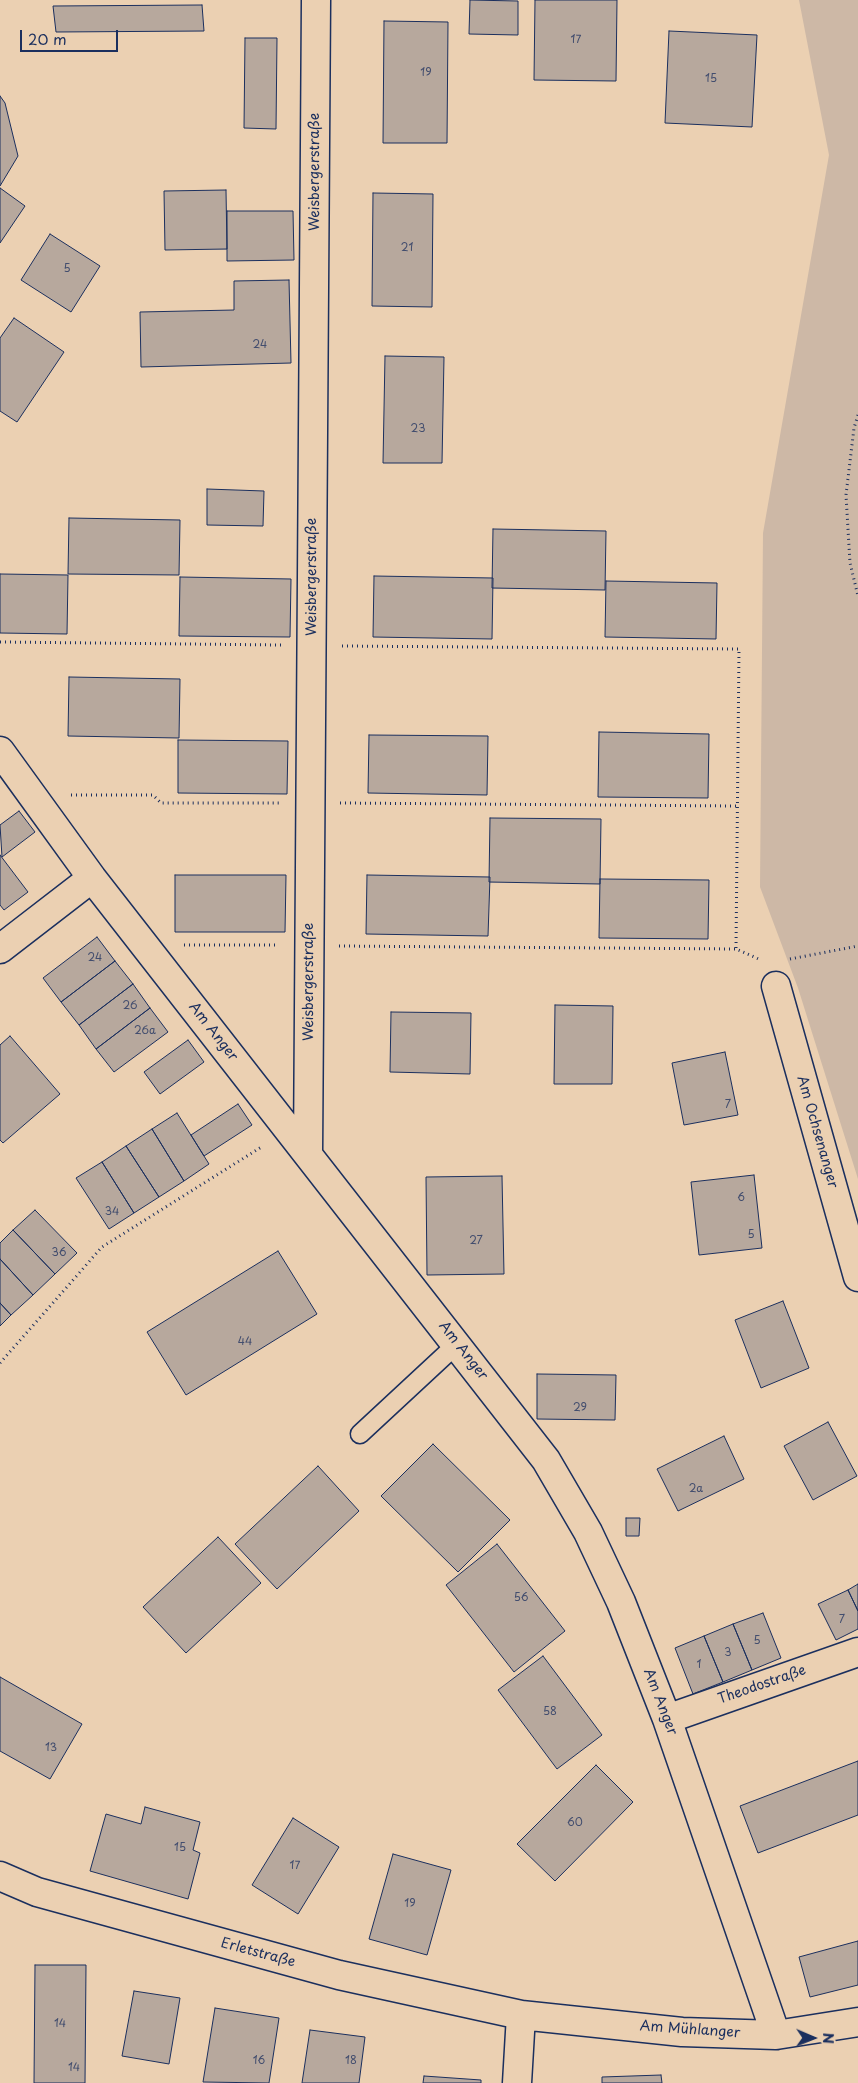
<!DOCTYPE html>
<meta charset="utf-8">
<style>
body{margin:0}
#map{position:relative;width:858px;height:2083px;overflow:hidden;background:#ebd0b2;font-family:"Playpen Sans",sans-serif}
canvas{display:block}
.north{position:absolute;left:788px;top:2013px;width:50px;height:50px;-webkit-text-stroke:4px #ebd0b2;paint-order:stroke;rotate:91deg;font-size:14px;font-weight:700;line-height:20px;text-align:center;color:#1b2f5e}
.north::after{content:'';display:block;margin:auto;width:18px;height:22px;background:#1b2f5e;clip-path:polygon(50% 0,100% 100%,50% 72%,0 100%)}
.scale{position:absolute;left:20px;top:30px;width:98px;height:22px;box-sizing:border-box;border:2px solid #1b2f5e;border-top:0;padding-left:6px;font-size:15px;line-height:18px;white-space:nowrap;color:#1b2f5e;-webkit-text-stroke:4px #ebd0b2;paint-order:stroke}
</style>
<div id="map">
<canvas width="858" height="2083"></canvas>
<div class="north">N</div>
<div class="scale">20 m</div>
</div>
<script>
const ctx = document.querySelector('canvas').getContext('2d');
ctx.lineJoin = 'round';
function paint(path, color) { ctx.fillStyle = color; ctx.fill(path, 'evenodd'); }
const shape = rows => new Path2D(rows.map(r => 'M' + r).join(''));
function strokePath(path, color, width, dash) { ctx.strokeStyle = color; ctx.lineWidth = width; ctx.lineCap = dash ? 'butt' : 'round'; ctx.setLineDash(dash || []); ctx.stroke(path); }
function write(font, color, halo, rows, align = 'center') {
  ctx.font = font + ' "Playpen Sans",sans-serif'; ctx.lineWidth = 5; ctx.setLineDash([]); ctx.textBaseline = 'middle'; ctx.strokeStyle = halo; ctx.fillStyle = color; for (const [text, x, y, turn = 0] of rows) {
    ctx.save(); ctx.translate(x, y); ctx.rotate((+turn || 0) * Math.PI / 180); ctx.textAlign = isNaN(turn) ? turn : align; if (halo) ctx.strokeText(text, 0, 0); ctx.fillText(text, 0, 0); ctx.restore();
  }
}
paint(shape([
 [799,0,858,0,858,1179,798,988,760,887,763,533,829,155]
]), '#cdb8a6');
const building = shape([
 [470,0,518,1,518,35,469,34,470,0],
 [535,0,617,0,616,81,534,80,535,0],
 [202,5,204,31,56,32,53,6,202,5],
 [384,21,448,22,447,143,383,143,384,21],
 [669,31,757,35,752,127,665,123,669,31],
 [245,38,277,38,276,129,244,128,245,38],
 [0,96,5,103,18,156,0,186,0,96],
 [0,188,25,206,0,243,0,188],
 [226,190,227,249,165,250,164,191,226,190],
 [373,193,433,194,432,307,372,306,373,193],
 [227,211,293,211,294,260,227,261,227,211],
 [50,234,100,266,71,312,21,280,50,234],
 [289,280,291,363,141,367,140,312,234,310,234,281,289,280],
 [14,318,64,352,17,422,0,411,0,338,14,318],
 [385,356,444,357,442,463,383,463,385,356],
 [207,489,264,491,263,526,207,525,207,489],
 [69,518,180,520,179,575,68,574,69,518],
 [493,529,606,531,605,590,492,588,493,529],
 [0,574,68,575,67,634,0,633,0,574],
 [374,576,493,578,492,639,373,637,374,576],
 [180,577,291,579,290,637,179,636,180,577],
 [606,581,717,583,716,639,605,637,606,581],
 [69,677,180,679,179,738,68,736,69,677],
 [599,732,709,734,708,798,598,797,599,732],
 [369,735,488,736,487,795,368,793,369,735],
 [178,740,288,741,287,794,178,793,178,740],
 [19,811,35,832,2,857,0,825,19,811],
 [490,818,601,819,600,884,489,882,490,818],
 [0,855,28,892,4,910,0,905,0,855],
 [175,875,286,875,285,932,175,932,175,875],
 [367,875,490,877,488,936,366,934,367,875],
 [600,879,709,880,708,939,599,938,600,879],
 [97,937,115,961,61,1002,43,978,97,937],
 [115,961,133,984,79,1025,61,1002,115,961],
 [133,984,150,1008,96,1049,79,1025,133,984],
 [555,1005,613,1006,612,1084,554,1084,555,1005],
 [150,1008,168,1032,114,1072,96,1049,150,1008],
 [391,1012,471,1013,470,1074,390,1072,391,1012],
 [10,1036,60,1094,3,1143,0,1140,0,1045,10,1036],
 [188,1040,204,1062,160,1094,144,1072,188,1040],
 [725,1052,738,1115,684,1125,672,1063,725,1052],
 [238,1104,252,1125,204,1156,191,1135,238,1104],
 [177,1113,209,1164,184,1181,152,1129,177,1113],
 [152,1129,184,1181,159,1197,126,1146,152,1129],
 [126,1146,159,1197,134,1213,102,1162,126,1146],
 [102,1162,134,1213,109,1229,76,1178,102,1162],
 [754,1175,762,1248,699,1255,691,1182,754,1175],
 [502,1176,504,1274,427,1275,426,1177,502,1176],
 [35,1210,77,1253,55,1274,13,1230,35,1210],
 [13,1230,55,1274,33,1295,0,1259,0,1243,13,1230],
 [278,1251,317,1314,186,1395,147,1332,278,1251],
 [0,1259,33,1295,11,1315,0,1303,0,1259],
 [783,1301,809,1368,761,1388,735,1320,783,1301],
 [0,1303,11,1315,0,1326,0,1303],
 [537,1374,616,1375,615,1420,537,1419,537,1374],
 [828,1422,857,1476,813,1500,784,1446,828,1422],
 [724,1436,744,1479,678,1511,657,1469,724,1436],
 [433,1444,510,1520,458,1572,381,1496,433,1444],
 [318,1466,359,1511,277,1589,235,1544,318,1466],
 [626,1518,640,1518,639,1536,626,1536,626,1518],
 [218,1537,261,1583,186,1653,143,1607,218,1537],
 [497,1544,565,1631,514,1672,446,1585,497,1544],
 [858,1584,858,1611,848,1590,858,1584],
 [848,1590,858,1611,858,1629,836,1640,818,1604,848,1590],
 [763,1613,781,1658,752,1670,733,1624,763,1613],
 [733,1624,752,1670,723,1682,704,1636,733,1624],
 [704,1636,723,1682,693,1694,675,1648,704,1636],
 [543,1656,602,1735,557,1769,498,1690,543,1656],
 [0,1677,82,1724,50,1779,0,1751,0,1677],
 [858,1761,858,1815,758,1853,740,1806,858,1761],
 [596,1765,633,1802,555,1881,517,1844,596,1765],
 [145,1807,200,1822,193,1850,200,1853,188,1899,90,1871,106,1814,141,1824,145,1807],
 [293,1818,339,1847,298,1914,252,1885,293,1818],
 [393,1854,451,1870,427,1955,369,1939,393,1854],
 [858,1941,858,1985,810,1997,799,1957,858,1941],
 [35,1965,86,1965,85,2083,34,2083,35,1965],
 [134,1991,180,1998,169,2064,122,2056,134,1991],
 [215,2008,279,2018,269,2083,203,2082,215,2008],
 [310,2030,365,2037,359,2083,302,2083,310,2030],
 [661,2075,662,2083,602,2083,602,2077,661,2075],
 [424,2076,481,2080,481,2083,423,2083,424,2076]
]);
paint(building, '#b7a89d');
strokePath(building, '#1b2f5e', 1);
const service = shape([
 [360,1434,457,1344]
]);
const minor = shape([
 [0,751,92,878,546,1460,588,1532,621,1602,667,1719,776,2035],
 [0,949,92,878],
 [776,986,858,1277],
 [308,1153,316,0],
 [667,1719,858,1652],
 [0,1876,37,1892,339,1975,521,2015,682,2032,776,2035,858,2022],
 [517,2083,521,2015]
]);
strokePath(service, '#1b2f5e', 21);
strokePath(minor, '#1b2f5e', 31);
strokePath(shape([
 [858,415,854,428,846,495,850,563,858,596],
 [0,642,281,645],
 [342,646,739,649,736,949],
 [71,795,153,795,161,803,281,803],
 [340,803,737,806],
 [184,945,278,945],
 [339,946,736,949,761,960],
 [790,959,858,946],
 [0,1363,102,1247,263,1146]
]), '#1b2f5e', 3, [1, 4]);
strokePath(service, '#ebd0b2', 18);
strokePath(minor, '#ebd0b2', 28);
write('11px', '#424d6e', null, [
 ["17",576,40],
 ["19",426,73],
 ["15",711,79],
 ["21",407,248],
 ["5",67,269],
 ["24",260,345],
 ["23",418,429],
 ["24",95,958],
 ["26",130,1006],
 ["26a",145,1031],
 ["7",728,1105],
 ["6",741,1198],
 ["34",112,1212],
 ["5",751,1235],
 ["27",476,1241],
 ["36",59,1253],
 ["44",245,1342],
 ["29",580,1408],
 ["2a",696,1489],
 ["56",521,1598],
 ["7",842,1620],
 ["5",757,1641],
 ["3",728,1653],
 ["1",699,1665],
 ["58",550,1712],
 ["13",51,1748],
 ["60",575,1823],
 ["15",180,1848],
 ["17",295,1866],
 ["19",410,1904],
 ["14",60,2024],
 ["16",259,2061],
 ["18",351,2061],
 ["14",74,2068]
]);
write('14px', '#1b2f5e', '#ebd0b2', [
 ["Weisbergerstraße",315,172,-90],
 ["Weisbergerstraße",312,577,-90],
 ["Weisbergerstraße",309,982,-90],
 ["Am Anger",213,1032,52],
 ["Am Ochsenanger",817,1132,74],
 ["Am Anger",463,1351,52],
 ["Theodostraße",762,1685,-19],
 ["Am Anger",660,1702,69],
 ["Erletstraße",258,1953,15],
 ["Am Mühlanger",690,2030,4]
]);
</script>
